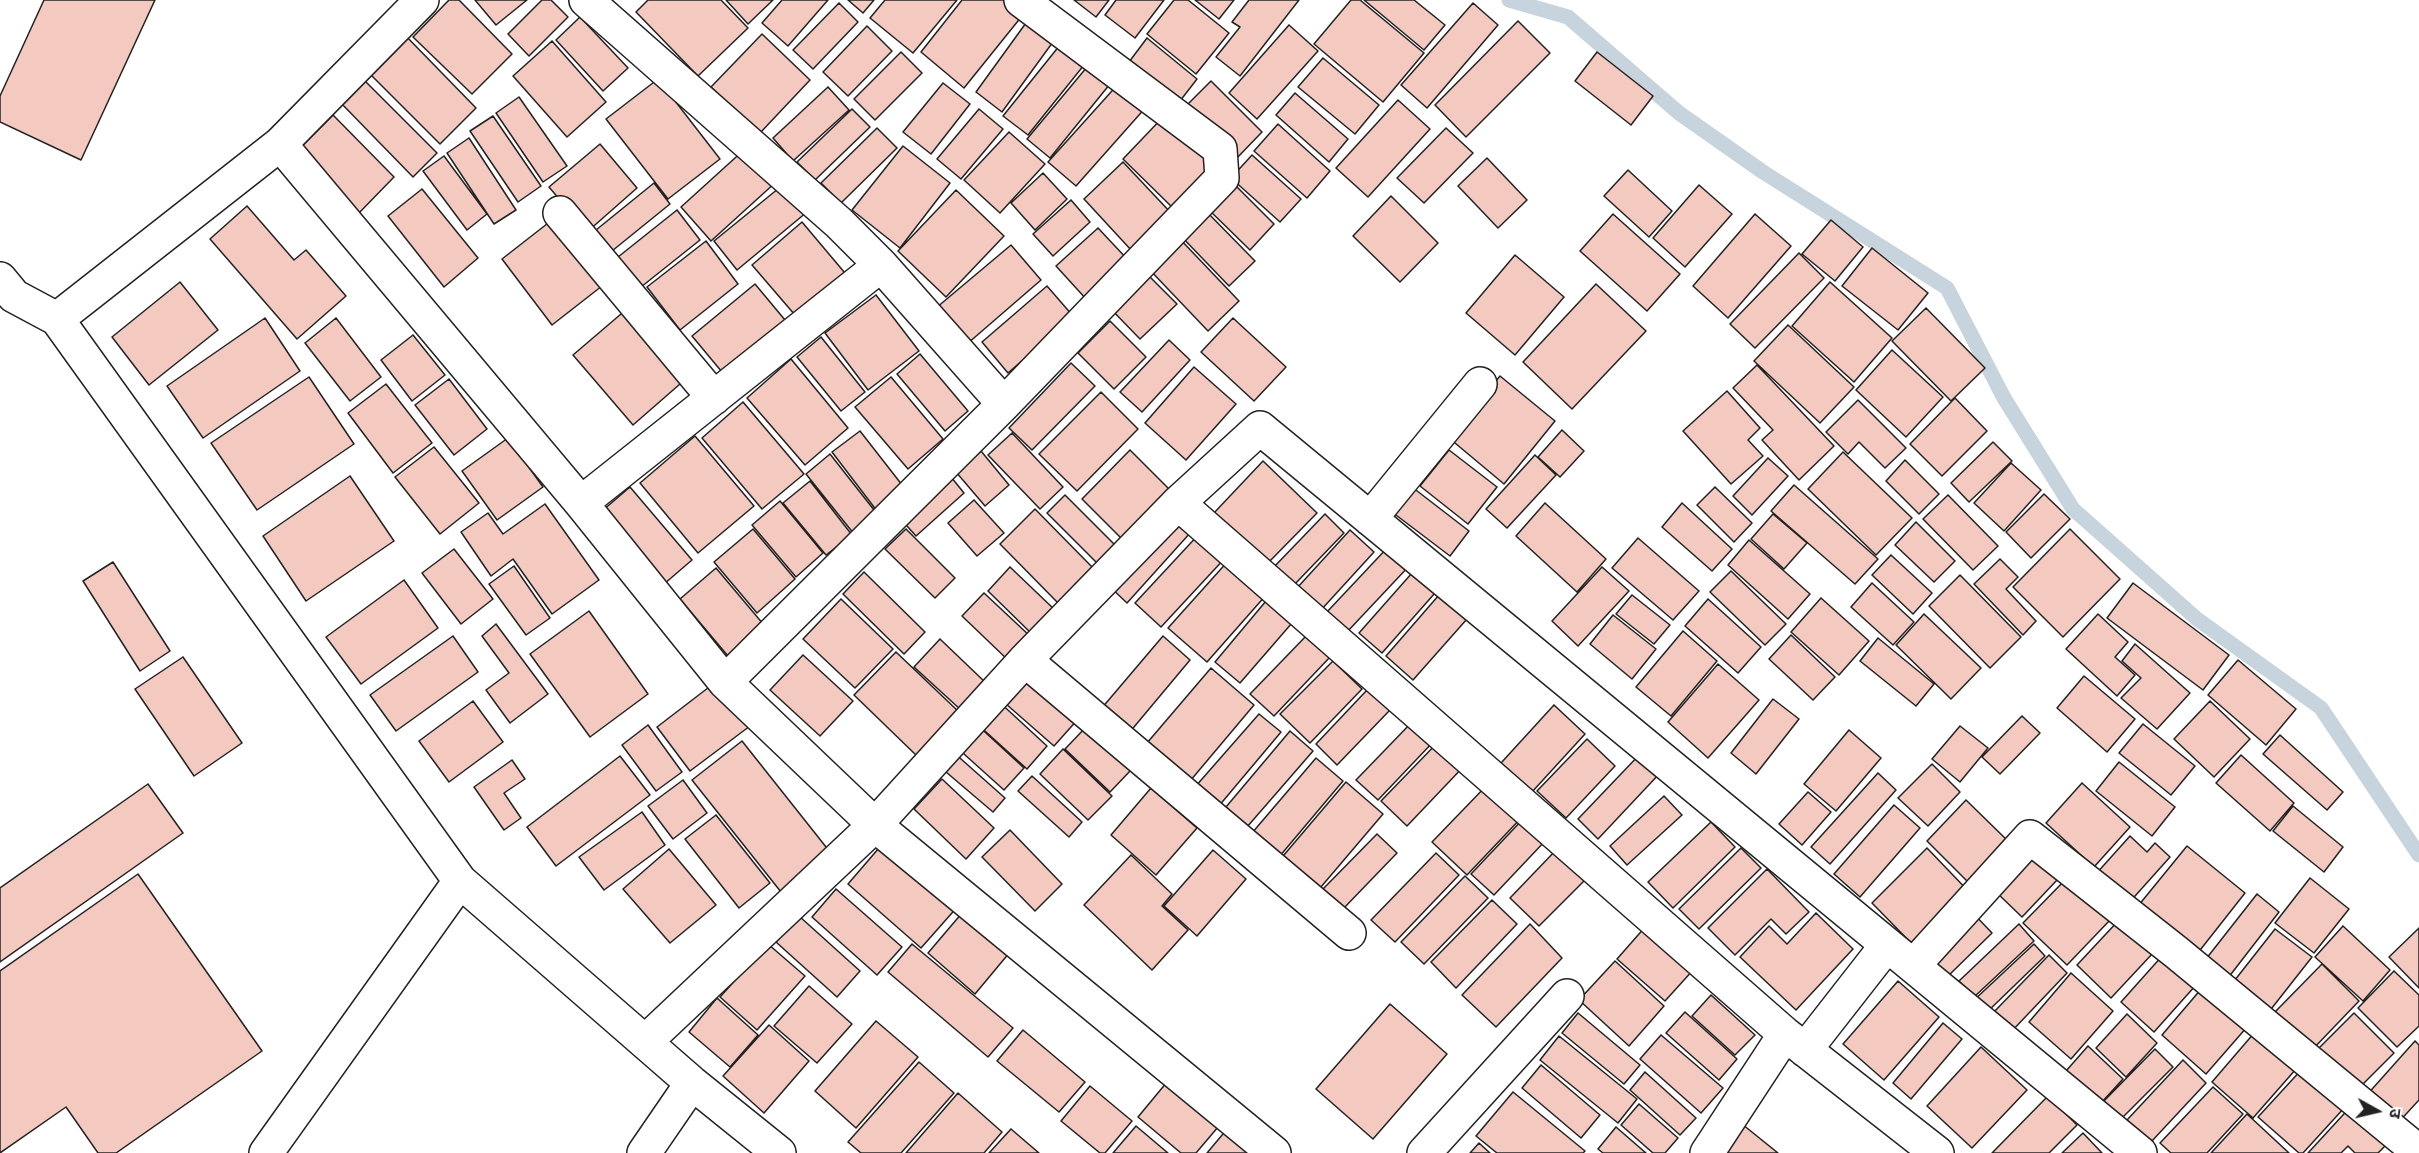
<!DOCTYPE html>
<meta charset="utf-8">
<style>
body{margin:0}
#map{position:relative;width:2419px;height:1153px;overflow:hidden;background:#fff;font-family:"Work Sans","Noto Sans Devanagari",sans-serif}
canvas{display:block}
.north{position:absolute;left:2347px;top:1081px;width:60px;height:60px;-webkit-text-stroke:4px #fff;paint-order:stroke;rotate:98deg;font-size:16px;font-weight:700;line-height:24px;text-align:center;color:#222}
.north::after{content:'';display:block;margin:auto;width:21px;height:27px;background:#222;clip-path:polygon(50% 0,100% 100%,50% 72%,0 100%)}
</style>
<div id="map">
<canvas width="2419" height="1153"></canvas>
<div class="north">उ</div>
</div>
<script>
const ctx = document.querySelector('canvas').getContext('2d');
ctx.lineJoin = 'round';
const shape = rows => new Path2D(rows.map(r => 'M' + r).join(''));
function strokePath(path, color, width, dash) { ctx.strokeStyle = color; ctx.lineWidth = width; ctx.lineCap = dash ? 'butt' : 'round'; ctx.setLineDash(dash || []); ctx.stroke(path); }
function paint(path, color) { ctx.fillStyle = color; ctx.fill(path, 'evenodd'); }
strokePath(shape([
 [1509,0,1568,17,1679,113,1763,172,1947,288,2004,398,2073,509,2197,619,2321,708,2419,855]
]), '#c7d3dd', 15);
const building = shape([
 [44,0,155,0,81,160,0,122,0,96,44,0],
 [449,0,459,0,512,54,472,94,413,37,449,0],
 [475,0,527,0,496,25,475,0],
 [542,0,551,0,568,17,529,56,508,34,542,0],
 [648,0,721,0,748,28,698,76,636,12,648,0],
 [726,0,773,0,748,24,726,0],
 [782,0,828,0,788,46,762,23,782,0],
 [848,0,874,0,863,13,848,0],
 [885,0,957,0,913,53,870,18,885,0],
 [962,0,1013,0,1026,11,964,88,921,52,962,0],
 [1074,0,1109,0,1096,17,1074,0],
 [1116,0,1164,0,1135,38,1105,15,1116,0],
 [1174,0,1188,0,1229,33,1196,74,1147,34,1174,0],
 [1195,0,1234,0,1219,19,1195,0],
 [1249,0,1299,0,1240,76,1216,57,1240,27,1232,22,1249,0],
 [1351,0,1360,0,1424,53,1383,102,1314,44,1351,0],
 [1364,0,1414,0,1445,25,1424,50,1364,0],
 [839,3,858,22,813,69,793,50,839,3],
 [1473,3,1498,25,1427,108,1401,85,1473,3],
 [1031,16,1058,35,1002,112,976,92,1031,16],
 [580,17,628,68,603,91,556,40,580,17],
 [1518,21,1550,53,1466,137,1435,105,1518,21],
 [1289,25,1318,51,1257,119,1229,93,1289,25],
 [867,26,892,51,848,96,823,72,867,26],
 [402,32,476,108,440,144,365,69,402,32],
 [762,34,810,80,760,133,711,87,762,34],
 [1147,38,1197,79,1173,110,1123,70,1147,38],
 [1064,40,1088,60,1028,135,1003,116,1064,40],
 [552,41,606,102,567,137,513,76,552,41],
 [901,52,922,73,875,120,854,99,901,52],
 [1597,52,1653,96,1631,125,1575,81,1597,52],
 [1323,58,1379,105,1355,134,1298,87,1323,58],
 [1092,61,1114,79,1050,158,1027,139,1092,61],
 [361,77,437,153,413,177,338,100,361,77],
 [658,79,720,159,668,199,606,119,658,79],
 [1211,81,1262,132,1235,160,1183,109,1211,81],
 [1120,82,1147,106,1076,186,1048,162,1120,82],
 [943,83,970,104,931,154,903,132,943,83],
 [828,87,849,110,793,161,773,138,828,87],
 [1295,93,1348,139,1329,162,1276,115,1295,93],
 [519,97,567,166,543,182,496,113,519,97],
 [1398,100,1430,129,1368,197,1336,168,1398,100],
 [852,109,870,127,815,180,797,162,852,109],
 [979,109,1003,129,961,179,937,159,979,109],
 [333,115,394,177,358,214,296,152,333,115],
 [1165,115,1218,166,1175,210,1123,159,1165,115],
 [493,116,541,186,518,202,470,131,493,116],
 [1278,124,1330,171,1307,198,1254,151,1278,124],
 [877,128,897,148,841,203,821,183,877,128],
 [1446,128,1473,153,1424,203,1397,178,1446,128],
 [1009,132,1045,164,1000,213,964,180,1009,132],
 [469,138,516,210,494,224,447,153,469,138],
 [600,144,637,188,587,232,549,187,600,144],
 [903,146,950,183,900,248,852,210,903,146],
 [746,148,776,182,711,241,681,207,746,148],
 [1252,155,1301,199,1280,222,1231,178,1252,155],
 [444,156,487,214,467,230,423,171,444,156],
 [1487,158,1527,200,1498,228,1458,186,1487,158],
 [1123,162,1172,214,1132,251,1084,199,1123,162],
 [1628,170,1672,211,1649,237,1604,196,1628,170],
 [1043,173,1067,199,1035,230,1011,203,1043,173],
 [1231,181,1274,224,1250,250,1206,207,1231,181],
 [654,183,670,204,612,251,596,230,654,183],
 [784,184,807,212,737,270,714,241,784,184],
 [1699,185,1732,214,1685,267,1653,238,1699,185],
 [422,189,478,258,444,287,388,216,422,189],
 [956,190,1004,236,946,297,898,251,956,190],
 [1391,196,1438,243,1400,282,1353,236,1391,196],
 [1071,200,1090,222,1053,256,1033,234,1071,200],
 [247,206,294,260,306,250,346,296,297,339,210,239,247,206],
 [1204,209,1255,261,1229,286,1179,234,1204,209],
 [677,210,700,240,641,287,618,257,677,210],
 [1613,214,1680,274,1647,311,1580,251,1613,214],
 [1755,214,1791,246,1728,318,1693,286,1755,214],
 [552,220,602,286,552,325,502,259,552,220],
 [1831,220,1863,247,1835,281,1802,254,1831,220],
 [802,222,850,279,801,322,752,265,802,222],
 [1098,228,1129,261,1087,300,1056,266,1098,228],
 [1178,237,1239,301,1208,331,1147,267,1178,237],
 [706,241,738,284,680,330,647,287,706,241],
 [1011,245,1041,280,967,344,936,308,1011,245],
 [1872,248,1928,293,1898,330,1842,286,1872,248],
 [1799,253,1824,278,1755,348,1730,324,1799,253],
 [1515,255,1564,297,1515,355,1466,313,1515,255],
 [1144,271,1177,304,1140,339,1108,306,1144,271],
 [180,282,218,330,149,385,112,337,180,282],
 [1830,282,1892,338,1854,382,1792,326,1830,282],
 [755,284,790,326,727,378,692,336,755,284],
 [1596,284,1646,331,1572,409,1523,362,1596,284],
 [1047,286,1073,316,1008,373,982,342,1047,286],
 [876,295,919,351,868,390,825,333,876,295],
 [628,308,688,377,633,425,573,355,628,308],
 [1926,308,1985,368,1951,401,1892,341,1926,308],
 [265,318,300,371,203,438,167,386,265,318],
 [336,318,381,377,350,401,305,343,336,318],
 [1233,318,1286,367,1254,401,1201,352,1233,318],
 [1110,321,1146,357,1114,389,1078,353,1110,321],
 [1788,325,1854,387,1820,423,1754,361,1788,325],
 [413,335,445,375,412,401,381,360,413,335],
 [821,337,865,392,841,411,797,357,821,337],
 [1169,340,1190,360,1142,412,1120,392,1169,340],
 [1892,350,1943,397,1906,437,1856,390,1892,350],
 [920,354,968,411,945,431,897,374,920,354],
 [791,359,848,428,805,465,747,398,791,359],
 [1071,363,1095,386,1032,450,1009,428,1071,363],
 [1757,365,1834,446,1799,480,1762,440,1773,430,1733,388,1757,365],
 [1194,367,1236,404,1186,460,1145,423,1194,367],
 [1500,376,1555,421,1504,484,1449,438,1500,376],
 [309,377,354,444,257,510,211,443,309,377],
 [891,377,943,439,908,469,855,407,891,377],
 [449,379,487,429,454,455,415,405,449,379],
 [386,384,432,443,393,473,348,413,386,384],
 [1727,391,1760,428,1748,440,1763,456,1731,484,1683,431,1727,391],
 [1101,392,1138,429,1077,491,1039,454,1101,392],
 [1955,398,1987,431,1942,476,1910,444,1955,398],
 [1858,400,1906,448,1885,468,1859,442,1848,454,1826,432,1858,400],
 [743,402,804,474,762,509,702,438,743,402],
 [1562,430,1584,451,1560,477,1538,457,1562,430],
 [860,431,906,490,877,511,832,452,860,431],
 [1012,433,1063,487,1040,509,988,455,1012,433],
 [695,436,754,506,698,553,640,483,695,436],
 [508,438,543,487,497,520,462,471,508,438],
 [1993,442,2012,461,1969,502,1951,483,1993,442],
 [434,447,479,503,440,534,395,477,434,447],
 [1130,450,1171,491,1123,540,1082,499,1130,450],
 [1449,450,1497,487,1468,524,1420,486,1449,450],
 [981,451,1009,485,985,506,956,472,981,451],
 [1843,452,1912,518,1876,555,1808,489,1843,452],
 [830,454,878,515,854,534,806,474,830,454],
 [1535,455,1556,475,1507,528,1486,509,1535,455],
 [1768,458,1788,476,1752,515,1733,496,1768,458],
 [1905,460,1939,494,1919,514,1886,481,1905,460],
 [1263,461,1317,513,1266,565,1213,514,1263,461],
 [2011,463,2041,490,2004,531,1974,503,2011,463],
 [947,472,964,493,916,536,898,516,947,472],
 [350,476,394,541,306,601,263,536,350,476],
 [810,481,852,535,826,555,783,503,810,481],
 [1794,485,1878,559,1855,584,1771,511,1794,485],
 [630,487,692,560,657,590,595,517,630,487],
 [1412,487,1469,531,1450,556,1392,512,1412,487],
 [1715,487,1752,523,1734,542,1697,505,1715,487],
 [2044,494,2070,519,2031,558,2006,532,2044,494],
 [1065,495,1118,548,1100,566,1047,513,1065,495],
 [1948,495,1998,546,1973,570,1923,519,1948,495],
 [974,500,1004,533,977,556,948,523,974,500],
 [780,501,823,553,796,577,752,525,780,501],
 [1545,503,1606,559,1577,592,1516,536,1545,503],
 [1682,503,1732,549,1712,571,1662,527,1682,503],
 [545,504,599,580,552,614,513,559,491,576,461,532,488,513,503,534,545,504],
 [1035,509,1095,570,1060,605,1000,544,1035,509],
 [1171,513,1191,532,1127,603,1107,584,1171,513],
 [1325,514,1344,533,1293,586,1273,568,1325,514],
 [1773,514,1807,543,1784,569,1751,539,1773,514],
 [1916,522,1955,561,1934,582,1895,545,1916,522],
 [753,529,795,579,757,613,714,562,753,529],
 [906,529,955,578,935,598,885,549,906,529],
 [2070,529,2120,579,2063,637,2013,587,2070,529],
 [1350,530,1374,552,1321,610,1297,588,1350,530],
 [1200,533,1226,557,1161,627,1135,603,1200,533],
 [1638,538,1699,591,1673,620,1612,568,1638,538],
 [1749,540,1810,594,1788,619,1728,565,1749,540],
 [1389,546,1410,565,1347,632,1326,613,1389,546],
 [454,549,493,599,461,624,422,573,454,549],
 [1891,555,1932,593,1913,614,1872,575,1891,555],
 [2000,559,2018,577,2006,589,2036,621,2023,635,1974,584,2000,559],
 [1229,560,1267,594,1207,662,1168,628,1229,560],
 [113,562,170,651,140,671,83,581,113,562],
 [514,566,550,618,526,635,489,584,514,566],
 [1010,567,1057,612,1034,636,988,591,1010,567],
 [1602,567,1629,591,1578,646,1552,621,1602,567],
 [716,568,764,625,728,656,680,599,716,568],
 [1731,571,1786,624,1765,645,1710,592,1731,571],
 [864,572,925,632,904,654,843,594,864,572],
 [1412,573,1435,593,1382,653,1359,633,1412,573],
 [1960,575,2021,637,1990,668,1929,606,1960,575],
 [404,580,438,628,361,684,326,637,404,580],
 [1872,583,1914,622,1893,645,1851,607,1872,583],
 [2133,583,2229,655,2203,690,2107,618,2133,583],
 [984,593,1031,637,1009,661,962,616,984,593],
 [1439,595,1467,619,1413,680,1386,656,1439,595],
 [1632,595,1670,625,1654,644,1616,614,1632,595],
 [1821,598,1869,641,1839,675,1791,632,1821,598],
 [841,599,893,649,855,688,803,639,841,599],
 [1708,599,1761,647,1738,673,1685,626,1708,599],
 [1266,601,1292,623,1240,683,1215,662,1266,601],
 [589,611,648,694,590,737,530,654,589,611],
 [1924,614,1981,668,1951,699,1896,645,1924,614],
 [2098,614,2128,642,2115,657,2135,675,2117,696,2066,649,2098,614],
 [1613,615,1656,649,1632,679,1590,644,1613,615],
 [496,624,548,694,510,723,486,690,509,673,482,636,496,624],
 [1683,631,1717,661,1671,716,1636,687,1683,631],
 [1308,634,1331,656,1274,716,1250,694,1308,634],
 [1791,635,1835,677,1813,700,1769,659,1791,635],
 [453,636,478,672,396,731,370,695,453,636],
 [1163,636,1190,660,1129,733,1101,709,1163,636],
 [1878,638,1934,684,1916,706,1860,661,1878,638],
 [940,639,986,683,961,710,914,667,940,639],
 [2135,644,2190,693,2157,729,2121,698,2141,678,2122,661,2135,644],
 [896,652,959,712,917,756,854,695,896,652],
 [803,655,853,701,820,736,770,690,803,655],
 [183,657,242,743,194,776,135,689,183,657],
 [2238,660,2296,709,2266,745,2208,695,2238,660],
 [1333,661,1362,689,1310,743,1280,714,1333,661],
 [1718,664,1759,700,1708,758,1668,722,1718,664],
 [1211,668,1254,705,1185,787,1141,750,1211,668],
 [1031,675,1079,718,1054,746,1006,704,1031,675],
 [2084,676,2135,719,2107,752,2057,708,2084,676],
 [717,681,750,726,690,771,657,727,717,681],
 [1368,689,1390,710,1337,765,1316,744,1368,689],
 [996,699,1047,746,1027,769,975,722,996,699],
 [1773,699,1799,719,1756,774,1731,753,1773,699],
 [473,701,503,742,449,782,419,741,473,701],
 [2210,701,2250,739,2214,777,2174,739,2210,701],
 [1554,705,1585,734,1532,792,1501,763,1554,705],
 [1259,714,1281,732,1218,807,1195,787,1259,714],
 [2022,716,2040,733,2000,774,1982,757,2022,716],
 [1413,721,1434,741,1378,800,1356,780,1413,721],
 [974,722,1024,768,1004,790,954,745,974,722],
 [2143,724,2195,766,2171,795,2119,753,2143,724],
 [648,725,682,772,656,791,622,745,648,725],
 [1087,726,1132,769,1110,792,1065,749,1087,726],
 [1960,726,1988,748,1960,782,1932,759,1960,726],
 [1849,730,1881,758,1836,811,1804,784,1849,730],
 [1290,731,1313,751,1247,827,1226,807,1290,731],
 [2280,735,2343,792,2327,810,2263,754,2280,735],
 [1587,739,1615,766,1566,818,1537,791,1587,739],
 [1440,740,1466,764,1407,826,1381,801,1440,740],
 [742,741,830,852,781,892,692,780,742,741],
 [1063,749,1112,796,1088,820,1040,774,1063,749],
 [952,751,1005,798,993,812,939,766,952,751],
 [1641,753,1661,772,1598,839,1578,819,1641,753],
 [2241,755,2294,803,2270,831,2216,783,2241,755],
 [620,756,650,795,556,866,527,827,620,756],
 [1316,758,1343,781,1279,857,1252,833,1316,758],
 [512,760,525,779,504,793,521,818,504,830,474,787,512,760],
 [2119,762,2175,807,2152,836,2096,791,2119,762],
 [1932,764,1960,792,1928,826,1898,798,1932,764],
 [1878,773,1896,790,1830,864,1811,847,1878,773],
 [1032,776,1082,822,1069,837,1018,791,1032,776],
 [942,779,994,828,966,859,914,809,942,779],
 [683,780,707,813,673,839,648,806,683,780],
 [1346,782,1383,814,1315,894,1278,862,1346,782],
 [1489,783,1523,816,1467,875,1432,842,1489,783],
 [2082,783,2130,827,2094,867,2046,823,2082,783],
 [148,784,183,833,0,962,0,888,148,784],
 [1151,788,1197,828,1156,875,1111,835,1151,788],
 [1808,792,1831,812,1802,845,1779,824,1808,792],
 [1664,796,1682,815,1627,865,1610,846,1664,796],
 [1966,800,2011,844,1971,885,1927,841,1966,800],
 [1894,805,1920,828,1860,897,1834,874,1894,805],
 [2293,806,2343,847,2324,872,2273,831,2293,806],
 [642,812,665,845,604,890,579,857,642,812],
 [716,815,770,883,739,908,685,839,716,815],
 [1524,818,1546,840,1494,895,1471,874,1524,818],
 [1711,822,1735,847,1673,908,1648,882,1711,822],
 [1010,830,1062,884,1035,911,982,857,1010,830],
 [1377,834,1397,853,1343,909,1323,889,1377,834],
 [2130,836,2147,852,2155,843,2170,857,2127,905,2095,875,2130,836],
 [885,841,959,905,921,948,848,884,885,841],
 [2187,846,2245,893,2197,954,2138,906,2187,846],
 [1741,848,1761,868,1699,929,1679,909,1741,848],
 [1927,848,1973,896,1918,950,1872,903,1927,848],
 [669,849,716,905,670,943,623,889,669,849],
 [1557,849,1587,878,1539,926,1510,898,1557,849],
 [1213,850,1246,879,1197,936,1164,906,1213,850],
 [1436,853,1459,875,1395,942,1371,920,1436,853],
 [2031,854,2058,879,2022,917,1996,892,2031,854],
 [1131,855,1172,894,1162,906,1188,930,1152,970,1084,905,1131,855],
 [1767,869,1809,912,1786,934,1771,919,1735,955,1708,928,1767,869],
 [138,874,262,1051,116,1153,98,1153,66,1107,0,1153,0,971,138,874],
 [1465,876,1488,898,1424,964,1401,942,1465,876],
 [2068,877,2111,919,2067,965,2023,923,2068,877],
 [2310,878,2349,909,2314,953,2275,923,2310,878],
 [836,889,902,947,877,975,812,917,836,889],
 [2257,894,2279,912,2228,978,2206,959,2257,894],
 [1492,900,1517,924,1456,988,1431,962,1492,900],
 [968,906,1015,946,975,994,928,953,968,906],
 [1972,912,1992,933,1944,980,1925,959,1972,912],
 [1816,913,1853,949,1796,1010,1740,957,1769,926,1787,944,1816,913],
 [799,916,860,971,837,997,776,942,799,916],
 [2119,920,2153,953,2111,998,2077,965,2119,920],
 [1530,924,1562,958,1496,1027,1462,995,1530,924],
 [2019,924,2034,941,1974,997,1959,981,2019,924],
 [1646,926,1694,969,1665,1001,1617,959,1646,926],
 [2343,926,2390,970,2363,1001,2315,957,2343,926],
 [2419,928,2419,988,2389,957,2419,928],
 [2275,929,2312,957,2268,1013,2231,985,2275,929],
 [768,944,805,976,757,1030,720,997,768,944],
 [912,944,1013,1028,988,1057,888,972,912,944],
 [2034,944,2045,956,1984,1015,1972,1002,2034,944],
 [2049,955,2067,973,2010,1033,1991,1015,2049,955],
 [2163,955,2196,985,2154,1032,2121,1002,2163,955],
 [1615,961,1664,1006,1629,1046,1579,1000,1615,961],
 [2322,964,2359,1001,2312,1050,2274,1013,2322,964],
 [2394,971,2419,995,2419,1026,2397,1047,2358,1008,2394,971],
 [2071,973,2113,1011,2071,1059,2029,1022,2071,973],
 [1898,981,1939,1017,1884,1080,1843,1044,1898,981],
 [809,986,852,1024,817,1063,774,1026,809,986],
 [2202,988,2247,1027,2206,1074,2162,1035,2202,988],
 [1711,995,1755,1035,1735,1055,1692,1016,1711,995],
 [717,998,758,1035,730,1067,689,1032,717,998],
 [1390,1004,1447,1054,1373,1139,1316,1089,1390,1004],
 [1685,1012,1737,1059,1719,1080,1666,1033,1685,1012],
 [1578,1013,1640,1065,1624,1084,1562,1033,1578,1013],
 [2354,1013,2394,1053,2356,1091,2316,1051,2354,1013],
 [2127,1014,2157,1043,2126,1077,2096,1048,2127,1014],
 [876,1021,918,1057,856,1128,815,1091,876,1021],
 [1943,1023,1962,1039,1911,1099,1893,1083,1943,1023],
 [769,1025,809,1061,764,1113,723,1076,769,1025],
 [1023,1030,1085,1082,1059,1112,997,1061,1023,1030],
 [2255,1032,2296,1069,2253,1118,2212,1082,2255,1032],
 [1661,1035,1723,1088,1701,1113,1640,1059,1661,1035],
 [1559,1036,1637,1099,1618,1123,1540,1060,1559,1036],
 [2415,1041,2419,1045,2419,1100,2396,1125,2365,1097,2415,1041],
 [2088,1046,2123,1079,2101,1103,2066,1071,2088,1046],
 [1981,1047,2027,1090,1972,1148,1927,1106,1981,1047],
 [2155,1049,2173,1067,2117,1123,2099,1106,2155,1049],
 [2183,1060,2206,1083,2151,1142,2127,1120,2183,1060],
 [919,1062,954,1093,901,1153,861,1153,848,1142,919,1062],
 [1541,1065,1600,1115,1581,1138,1522,1088,1541,1065],
 [2303,1068,2345,1107,2303,1153,2299,1153,2258,1117,2303,1068],
 [1645,1072,1696,1118,1680,1135,1630,1090,1645,1072],
 [1172,1076,1224,1120,1196,1153,1181,1153,1138,1117,1172,1076],
 [1090,1086,1132,1121,1105,1153,1100,1153,1061,1121,1090,1086],
 [2213,1087,2243,1114,2207,1153,2171,1153,2160,1143,2213,1087],
 [1513,1092,1585,1151,1583,1153,1497,1153,1476,1136,1513,1092],
 [958,1093,1002,1132,984,1153,906,1153,958,1093],
 [2048,1096,2077,1125,2049,1153,1992,1153,2048,1096],
 [2354,1103,2392,1139,2378,1153,2355,1153,2348,1146,2341,1153,2308,1153,2354,1103],
 [1639,1104,1678,1138,1665,1153,1653,1153,1621,1125,1639,1104],
 [2247,1114,2289,1153,2211,1153,2247,1114],
 [1742,1124,1778,1153,1719,1153,1742,1124],
 [1136,1126,1168,1153,1113,1153,1136,1126],
 [1616,1127,1646,1153,1603,1153,1598,1149,1616,1127],
 [1228,1128,1259,1153,1207,1153,1228,1128],
 [1011,1129,1039,1153,989,1153,1011,1129],
 [2083,1133,2102,1153,2062,1153,2083,1133],
 [1479,1143,1490,1153,1470,1153,1479,1143]
]);
paint(building, '#f3c9c0');
strokePath(building, '#222', 1.5);
const minor = shape([
 [586,0,839,223,881,265,1004,404],
 [280,144,581,503,725,682,875,825,1274,1153],
 [560,213,714,398],
 [0,279,14,296,57,319,460,881,692,1083,779,1153],
 [57,319,280,144,422,0],
 [581,503,881,265],
 [1178,503,1785,1034,1937,1153],
 [1370,519,1480,384],
 [1025,660,1349,933],
 [725,682,1004,404,1222,178,1220,149,1021,0],
 [1913,966,2030,837,2176,952,2419,1152],
 [645,1042,875,825,1025,660,1178,503,1260,428,2140,1153],
 [1805,1050,1887,945],
 [266,1153,460,881],
 [644,1153,692,1083],
 [1424,1153,1567,996],
 [1707,1153,1785,1034]
]);
strokePath(minor, '#222', 36);
strokePath(minor, '#fff', 33);
</script>
